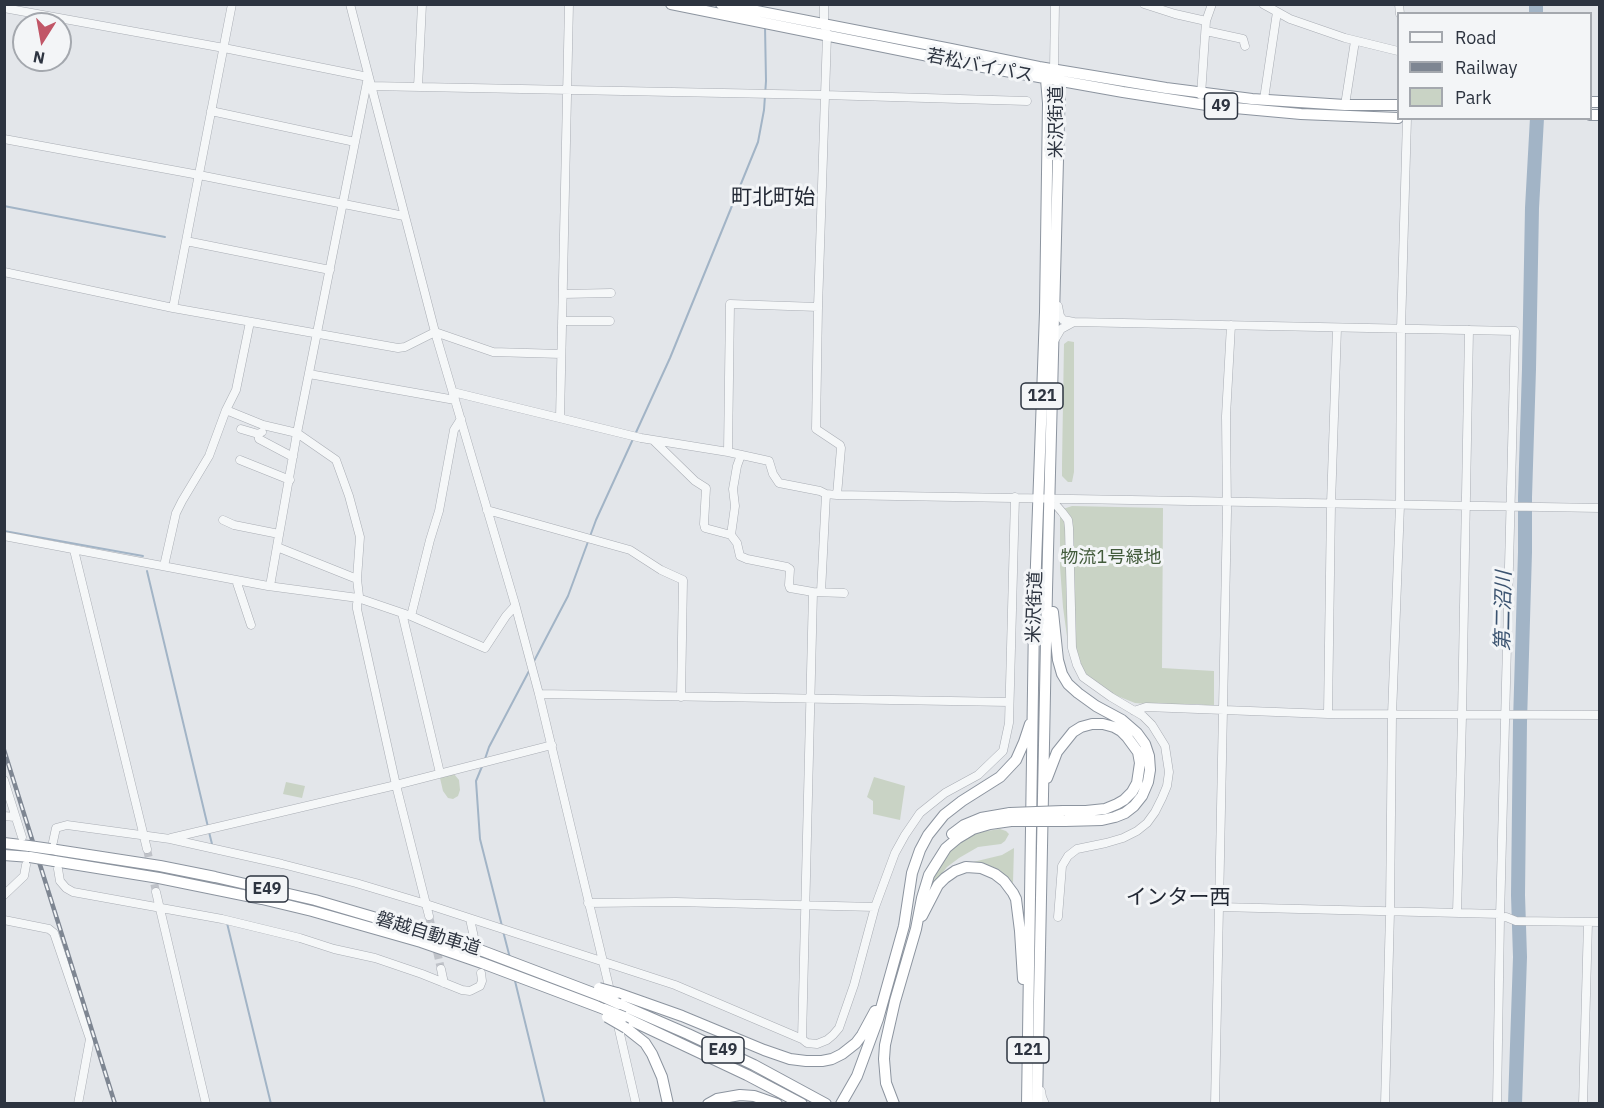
<!DOCTYPE html>
<meta charset="utf-8">
<style>
body{margin:0}
#map{position:relative;width:1604px;height:1108px;overflow:hidden;background:#e3e6ea;font-family:"IBM Plex Sans",sans-serif}
canvas{display:block}
.frame{position:absolute;inset:0;border:6px solid #2d3440;pointer-events:none}
.legend{position:absolute;left:1397px;top:12px;width:195px;height:108px;box-sizing:border-box;background:#f3f5f7;border:2px solid #a4a8ae;margin:0;padding:8px 10px;list-style:none;font-size:18px;color:#2d3440}
.legend li{display:flex;align-items:center;gap:12px;height:30px}
.legend b{width:30px;border:2px solid #a4a8ae}
.north{position:absolute;left:12px;top:12px;width:60px;height:60px;box-sizing:border-box;background:#f3f5f7;border:2px solid #a4a8ae;border-radius:50%;rotate:191deg;font-size:16px;font-weight:700;line-height:24px;text-align:center;color:#2d3440}
.north::after{content:'';display:block;margin:auto;width:21px;height:27px;background:#c15667;clip-path:polygon(50% 0,100% 100%,50% 72%,0 100%)}
</style>
<div id="map">
<canvas width="1604" height="1108"></canvas>
<div class="frame"></div>
<ul class="legend">
<li><b style="height:8px;background:#f5f7f8"></b>Road</li>
<li><b style="height:8px;background:#7e8692"></b>Railway</li>
<li><b style="height:16px;background:#c9d3c5"></b>Park</li>
</ul>
<div class="north">N</div>
</div>
<script>
const ctx = document.querySelector('canvas').getContext('2d');
ctx.lineJoin = 'round';
function paint(path, color) { ctx.fillStyle = color; ctx.fill(path, 'evenodd'); }
const shape = rows => new Path2D(rows.map(r => 'M' + r).join(''));
function strokePath(path, color, width, dash) { ctx.strokeStyle = color; ctx.lineWidth = width; ctx.lineCap = dash ? 'butt' : 'round'; ctx.setLineDash(dash || []); ctx.stroke(path); }
function write(font, color, halo, rows, align = 'center') {
  ctx.font = font + ' "IBM Plex Sans","Noto Sans JP",sans-serif'; ctx.lineWidth = 6; ctx.setLineDash([]); ctx.textBaseline = 'middle'; ctx.strokeStyle = halo; ctx.fillStyle = color; for (const [text, x, y, turn = 0] of rows) {
    ctx.save(); ctx.translate(x, y); ctx.rotate((+turn || 0) * Math.PI / 180); ctx.textAlign = isNaN(turn) ? turn : align; if (halo) ctx.strokeText(text, 0, 0); ctx.fillText(text, 0, 0); ctx.restore();
  }
}
paint(shape([
 [1068,341,1074,342,1074,472,1072,482,1068,482,1062,476,1062,464,1064,344],
 [1072,506,1163,508,1162,668,1214,671,1214,706,1197,704,1171,706,1135,703,1090,685,1078,672,1068,644,1063,607,1060,567,1060,513,1063,509],
 [454,774,459,780,460,790,458,796,453,799,448,798,443,791,440,778],
 [874,777,905,786,900,820,873,814,873,801,867,797],
 [286,782,305,786,302,798,283,794],
 [1000,829,1006,831,1009,834,1005,841,1001,844,978,847,959,858,947,867,927,893,928,886,951,846,973,833],
 [1014,848,1013,883,998,869,985,864,973,862,1002,855]
]), '#c9d3c5');
strokePath(shape([
 [4,206,165,237],
 [4,531,143,556],
 [147,571,208,827],
 [533,663,568,596,596,520,670,358,758,142,764,110,766,81,765,26],
 [485,759,489,747,529,671],
 [483,764,476,781,480,839,502,926],
 [209,832,212,844],
 [227,923,271,1104],
 [503,931,510,958],
 [515,981,545,1104]
]), '#a2b4c6', 2);
strokePath(shape([
 [1536,14,1536,4],
 [1515,1104,1520,957,1518,895,1520,722,1525,552,1525,497,1529,369,1532,208,1537,118]
]), '#a2b4c6', 14);
strokePath(shape([
 [147,849,156,892],
 [429,916,441,969]
]), '#bfc2c8', 8, [8, 4]);
const minor = shape([
 [350,4,435,332,515,604,539,694,611,995],
 [824,4,824,24,827,35,818,307,816,429,840,445,841,448,837,495,1600,508],
 [1144,4,1175,14,1206,21],
 [1263,4,1290,19,1345,38,1398,51],
 [1399,4,1400,14],
 [4,8,224,48,368,77,297,433,270,586],
 [1206,31,1243,39,1245,46],
 [1054,70,1055,4],
 [370,86,824,95,1027,101],
 [418,87,422,4],
 [1201,95,1206,21,1212,4],
 [1264,99,1277,12],
 [1345,105,1355,41],
 [211,111,355,142],
 [4,139,199,175,404,216],
 [186,241,330,270],
 [4,272,173,308,398,348,405,347,435,332,493,352,561,354],
 [563,294,611,293],
 [1058,306,1060,316,1063,320,1074,322,1515,331,1500,918,1497,1104],
 [173,308,232,4],
 [562,321,610,321],
 [1054,341,1061,329,1072,323],
 [309,374,455,400],
 [453,392,641,438,728,452,769,461,773,474,779,483,820,491,826,494,837,495],
 [226,410,263,425,297,433,336,460,349,496,360,537,357,579,359,596,357,604,357,609,396,785,429,916],
 [560,418,569,4],
 [241,429,258,434,262,432],
 [258,434,259,439,293,457],
 [654,441,695,481,706,488,704,524,705,528,731,535,737,543,740,556,747,559,787,567,790,569,789,585,790,588,813,592,844,593],
 [728,452,730,304,818,307],
 [240,460,290,480],
 [1050,498,1062,512,1068,520,1069,528,1072,648,1077,665,1083,677,1111,697,1143,716,1152,725,1165,746,1169,772,1167,786,1162,798,1155,812,1147,823,1137,831,1123,838,1106,843,1077,849,1068,856,1062,866,1058,917],
 [487,510,630,550,661,570,683,580,681,697],
 [223,520,234,525,279,534],
 [731,535,735,506,733,489,737,466,741,455],
 [4,536,268,586,358,598,411,616,485,648,506,616,515,606],
 [277,547,357,579],
 [74,550,147,849],
 [164,566,176,513,182,501,209,456,226,410,236,390,250,322],
 [236,580,251,625],
 [821,592,826,494],
 [402,613,440,773],
 [411,616,430,540,439,511,454,430,461,419],
 [539,694,1009,702],
 [1134,711,1146,707,1328,714,1600,715],
 [1328,714,1331,504,1337,328],
 [4,780,22,837],
 [4,816,15,817],
 [171,838,396,785,552,745],
 [53,842,56,828,67,825,170,839,282,864,356,883,426,904,675,985,802,1039,807,1043,817,1044,827,1040,833,1035,839,1028,854,985,875,907,895,853,905,835,920,813,945,793,978,775,1003,751,1009,723,1015,497],
 [58,869,60,881,66,888,73,892,222,919,300,938,334,949,375,958,422,974,462,990,470,991,480,986,482,981,481,973],
 [156,892,206,1104],
 [4,895,24,876,26,865],
 [588,903,676,902,875,907],
 [1219,907,1500,914],
 [1457,913,1462,716,1469,330],
 [1500,918,1506,917,1516,921,1600,922],
 [470,919,475,942],
 [4,920,49,929,54,933,90,1039,78,1104],
 [441,969,444,983],
 [617,1021,636,1104],
 [802,1039,813,592],
 [1041,1091,1042,1097,1045,1104],
 [1215,1104,1227,512,1226,416,1231,325],
 [1385,1104,1390,912,1392,715,1400,505,1401,329,1407,118],
 [1583,1104,1588,922]
]);
const highway = shape([
 [671,4,983,67,1123,92,1213,106,1301,114,1398,118],
 [721,4,951,49,1039,67,1166,88,1252,99,1345,105,1398,105],
 [1590,102,1600,102],
 [1590,115,1600,115],
 [1053,612,1058,660,1062,674,1068,684,1078,693,1096,706,1122,720,1137,733,1145,744,1149,756,1150,770,1148,782,1142,796,1134,806,1125,813,1115,817,1102,820,1065,821],
 [1047,778,1057,752,1073,732,1081,727,1092,724,1103,724,1114,727,1121,731,1127,737,1138,752,1140,763,1137,783,1132,792,1124,800,1117,804,1105,809,1086,811,1063,811],
 [952,834,964,825,981,818,1010,813],
 [4,843,29,846],
 [50,849,160,866,215,877,315,900,373,917,480,950,601,996],
 [4,855,30,857],
 [54,861,159,878,262,899,312,911,421,942,482,963,604,1009],
 [922,916,938,885,945,878,955,871,966,867,981,868,995,874,1004,881,1013,893,1016,899,1020,931,1023,979],
 [617,993,682,1016,764,1050,790,1059,806,1061,822,1061,832,1059,842,1054,856,1043,862,1035,875,1011],
 [619,1004,688,1034,754,1065,826,1104],
 [624,1017,747,1075,802,1104],
 [626,1028,645,1043,652,1054,662,1077,668,1104],
 [708,1104,717,1099,740,1095,754,1096,777,1104],
 [841,1104,857,1076,878,1019,904,926,912,873,920,850,928,835,944,815,962,801,1000,777,1016,760,1024,742,1030,724],
 [894,1104,886,1083,884,1059,885,1045,895,1001,916,929,922,898,929,875,946,848,958,838,973,829,990,824,1011,821],
 [1027,1104,1034,620,1045,312,1048,103,1046,79,1054,70],
 [1037,1104,1047,590,1060,81,1054,70]
]);
strokePath(minor, '#a9adb4', 9);
strokePath(highway, '#8c949f', 12);
strokePath(minor, '#f5f7f8', 8);
strokePath(highway, '#fff', 10);
const rail = shape([
 [4,750,115,1104]
]);
strokePath(rail, '#7e8692', 4.5);
strokePath(rail, '#f3f5f7', 2, [7]);
const highwayBridge = shape([
 [1010,813,1063,811],
 [1011,821,1065,821],
 [29,846,50,849],
 [30,857,54,861],
 [599,988,617,993],
 [601,996,619,1004],
 [604,1009,624,1017],
 [607,1017,626,1028]
]);
strokePath(highwayBridge, '#8c949f', 12, []);
strokePath(highwayBridge, '#fff', 10);
for (const [x, y, w] of [
 [1221,106,33],
 [1042,396,42],
 [267,889,42],
 [723,1050,42],
 [1028,1050,42]
]) { const box = new Path2D(); box.roundRect(x - w / 2, y - 13, w, 26, 4.5); ctx.fillStyle = '#f3f5f7'; ctx.fill(box); strokePath(box, '#2d3440', 1.5); }
write('bold 16px', '#2d3440', null, [
 ["49",1221,106],
 ["121",1042,396],
 ["E49",267,889],
 ["E49",723,1050],
 ["121",1028,1050]
]);
write('18px', '#2d3440', '#f3f5f7', [
 ["若松バイパス",980,66,11],
 ["米沢街道",1057,122,-90],
 ["米沢街道",1035,607,-88],
 ["磐越自動車道",428,934,17]
]);
write('18px', '#425b3b', '#f3f5f7', [
 ["物流1号緑地",1111,558]
]);
write('italic 20px', '#3b5370', '#f3f5f7', [
 ["第二沼川",1504,611,-89]
]);
write('21px', '#1f2531', '#f3f5f7', [
 ["町北町始",773,198],
 ["インター西",1178,898]
]);
</script>
